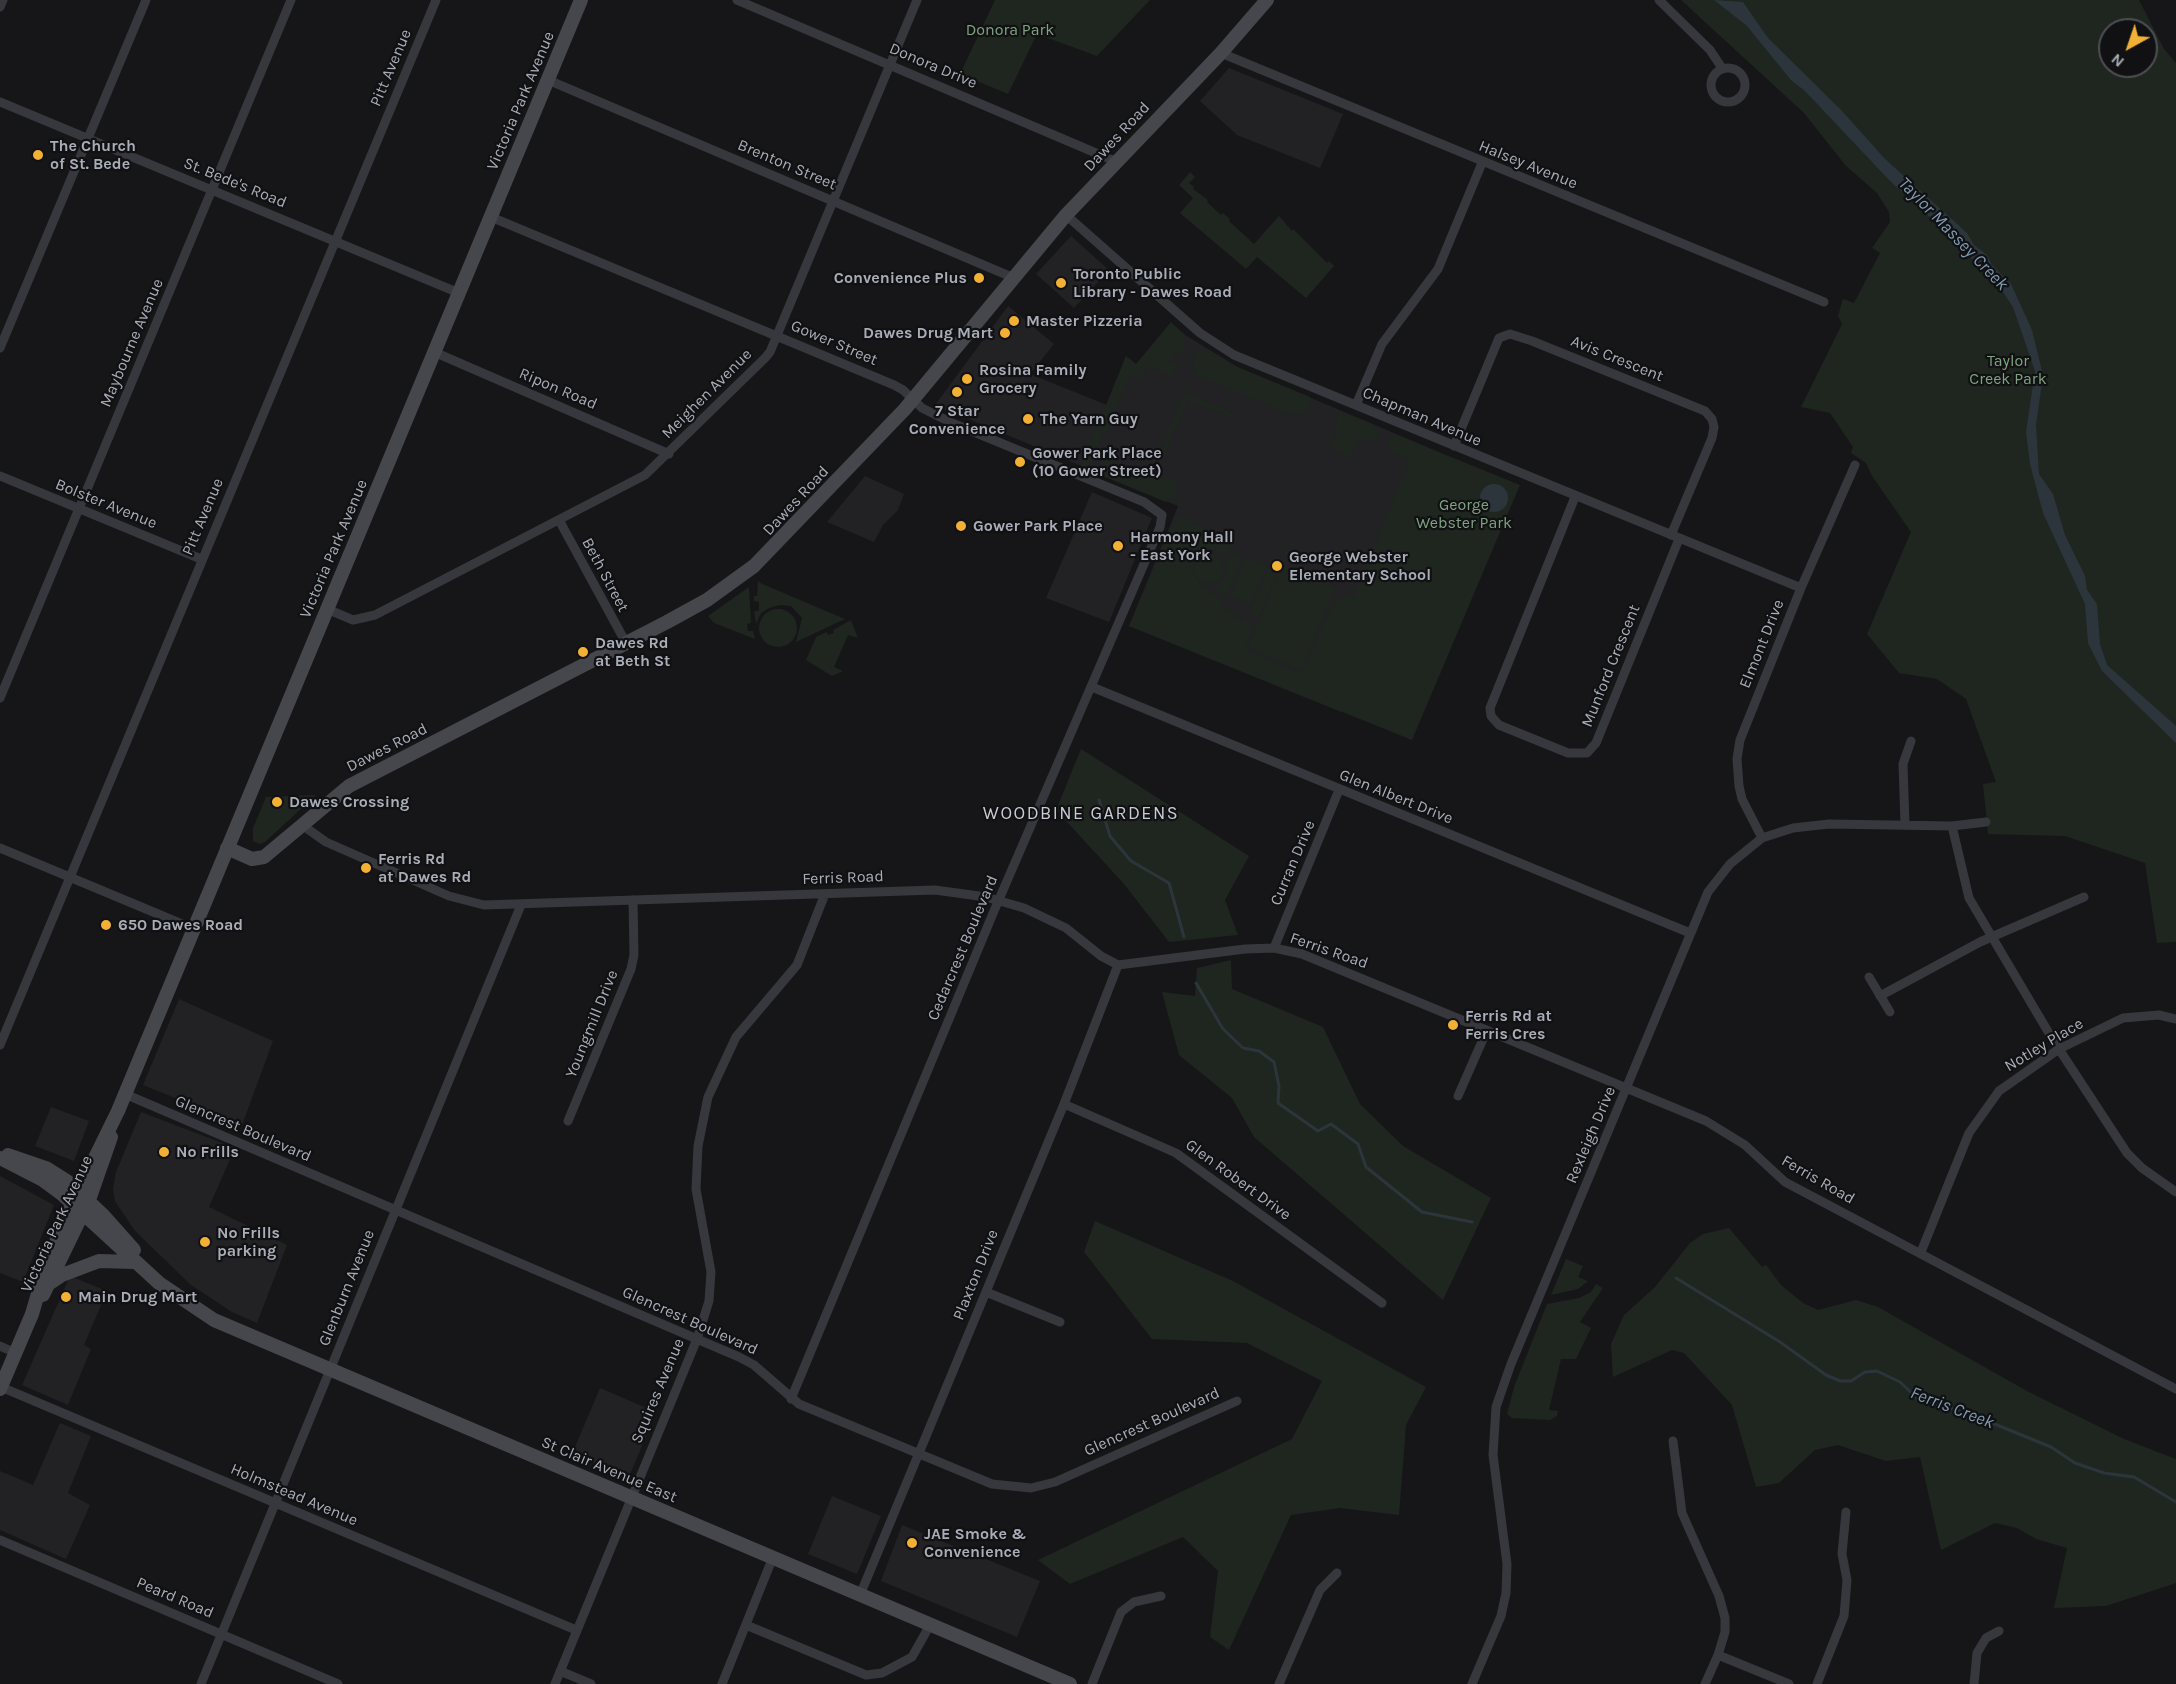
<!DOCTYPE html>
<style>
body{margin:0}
#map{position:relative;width:2176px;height:1684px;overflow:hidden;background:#161618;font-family:Karla,sans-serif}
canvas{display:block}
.north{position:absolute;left:2098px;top:18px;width:60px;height:60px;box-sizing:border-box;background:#111113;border:2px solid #4d4f55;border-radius:50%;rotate:220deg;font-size:16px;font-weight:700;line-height:24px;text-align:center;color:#a8adb8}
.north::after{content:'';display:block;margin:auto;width:21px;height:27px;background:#f2b134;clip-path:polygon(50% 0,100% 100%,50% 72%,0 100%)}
</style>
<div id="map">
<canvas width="2176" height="1684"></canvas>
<div class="north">N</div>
</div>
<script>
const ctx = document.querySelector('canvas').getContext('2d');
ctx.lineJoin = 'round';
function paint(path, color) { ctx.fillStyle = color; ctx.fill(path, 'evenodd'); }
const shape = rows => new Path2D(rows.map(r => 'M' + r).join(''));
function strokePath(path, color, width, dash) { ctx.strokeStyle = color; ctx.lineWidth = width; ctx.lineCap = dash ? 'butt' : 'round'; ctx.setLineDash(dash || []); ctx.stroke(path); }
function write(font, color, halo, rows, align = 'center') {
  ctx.font = font + ' Karla,sans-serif'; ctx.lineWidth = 4.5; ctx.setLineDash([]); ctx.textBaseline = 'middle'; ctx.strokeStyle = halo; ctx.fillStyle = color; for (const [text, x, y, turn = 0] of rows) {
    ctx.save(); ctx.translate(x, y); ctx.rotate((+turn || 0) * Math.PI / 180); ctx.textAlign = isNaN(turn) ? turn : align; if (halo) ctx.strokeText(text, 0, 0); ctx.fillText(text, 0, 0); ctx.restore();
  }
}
paint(shape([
 [1229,68,1343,114,1320,168,1237,135,1200,101],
 [1071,236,1109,270,1074,308,1036,274],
 [1008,306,1054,344,1030,374,1107,405,1126,356,1138,366,1172,327,1238,367,1427,447,1341,712,1129,626,1178,506,935,405],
 [865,476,904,494,898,510,883,525,874,542,827,522],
 [1092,492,1152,518,1109,622,1046,598],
 [179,999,273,1041,242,1125,143,1085],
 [51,1107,89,1121,74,1161,35,1146],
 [141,1112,235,1148,209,1207,287,1245,257,1323,232,1312,191,1285,135,1231,115,1201,113,1189,116,1172],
 [0,1176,54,1205,23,1282,0,1273],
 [70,1276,107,1291,84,1345,91,1349,68,1405,22,1385],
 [600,1388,656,1412,629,1477,572,1454],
 [60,1423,91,1436,68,1493,90,1505,66,1559,0,1530,0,1471,33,1485],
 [832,1496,881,1516,857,1574,808,1554],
 [902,1525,1040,1581,1017,1637,881,1581]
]), '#222225');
paint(shape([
 [995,0,1150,0,1097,56,1037,34,1008,94,960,74],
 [1681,0,2139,0,2164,49,2176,63,2176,942,2157,943,2145,863,2065,836,1988,834,1983,784,1996,782,1966,699,1937,679,1899,673,1867,634,1911,532,1872,476,1866,463,1851,453,1853,447,1830,413,1801,407,1842,324,1838,316,1843,299,1854,303,1880,253,1872,248,1890,222,1889,212,1877,193,1846,166,1804,113],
 [2110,30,2146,30,2146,66,2110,66],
 [1190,172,1195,177,1189,183,1194,187,1193,189,1208,200,1207,202,1221,215,1223,213,1230,219,1229,221,1254,244,1279,216,1292,231,1293,229,1327,263,1329,261,1334,266,1306,298,1257,257,1246,269,1180,213,1193,198,1179,185],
 [1171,322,1184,334,1185,344,1181,355,1175,353,1171,362,1178,364,1172,377,1146,366,1140,381,1130,377,1105,435,1102,435,1090,464,1085,469,1081,466,1126,356,1136,364],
 [1200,347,1220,360,1310,397,1310,405,1306,412,1294,416,1198,376,1192,364],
 [1184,392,1234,413,1232,418,1188,400,1162,461,1157,458],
 [1340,411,1373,424,1378,435,1374,442,1358,439,1351,457,1329,448,1336,432,1333,431],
 [1397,435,1520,485,1412,740,1129,626,1173,523,1179,516,1237,542,1226,553,1205,551,1197,555,1191,569,1198,583,1220,601,1229,613,1250,624,1253,629,1244,649,1302,674,1331,607,1345,595,1354,596,1403,476,1409,460,1393,453,1387,447,1390,438],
 [1105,458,1155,478,1157,473,1176,481,1179,489,1175,497,1166,502,1098,474,1102,459],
 [1232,553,1238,555,1242,561,1224,599,1215,590,1226,576,1227,561],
 '1194 569a15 15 0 1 1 30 0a15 15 0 1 1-30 0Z',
 [1246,558,1267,566,1250,605,1230,596],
 [1271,562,1277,562,1279,568,1259,616,1253,617,1250,612],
 [1282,566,1335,588,1301,670,1248,647],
 [758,580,760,583,845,619,796,642,802,618,791,606,780,605,769,608,761,613,756,624,754,611,759,611,759,602,754,601,754,596,757,596],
 [749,587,751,623,747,624,748,631,753,631,755,639,714,623,708,616],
 '759 628a19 19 0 1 1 38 0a19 19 0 1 1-38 0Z',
 [851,620,858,638,848,635,834,667,843,671,832,676,806,660,816,637,827,632,828,635,834,633,833,630],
 [1081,749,1249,856,1225,900,1238,935,1169,942,1124,884,1056,810],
 [316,795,265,842,260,844,253,841,253,828,266,797],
 [1231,960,1232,989,1323,1027,1360,1104,1403,1146,1491,1198,1443,1300,1254,1137,1232,1098,1179,1055,1162,992,1195,996,1197,968],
 [1095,1221,1233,1281,1426,1387,1406,1425,1399,1515,1340,1508,1291,1515,1229,1650,1210,1637,1218,1571,1183,1537,1070,1584,1038,1560,1292,1439,1322,1381,1247,1343,1152,1339,1084,1252],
 [1729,1228,1762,1267,1766,1265,1781,1285,1803,1303,1818,1310,1856,1300,1878,1307,2027,1391,2124,1439,2176,1459,2176,1583,2106,1606,2054,1608,2067,1548,2036,1539,2017,1528,1995,1523,1941,1550,1920,1457,1886,1461,1838,1445,1815,1450,1779,1483,1756,1487,1732,1405,1684,1353,1672,1350,1613,1377,1611,1344,1624,1315,1655,1287,1690,1243,1703,1234],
 [1566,1259,1583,1266,1578,1277,1588,1281,1578,1289,1551,1295],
 [1596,1284,1603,1288,1580,1322,1591,1328,1576,1359,1561,1359,1549,1410,1558,1411,1557,1416,1550,1420,1512,1418,1507,1414,1514,1387,1547,1304,1579,1298,1591,1292]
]), '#1e261f');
paint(shape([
 [1714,0,1743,2,1768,38,1841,110,1885,159,1967,233,1974,245,1987,255,1992,265,2011,284,2032,330,2043,375,2036,425,2039,474,2053,494,2065,535,2085,576,2087,590,2097,604,2100,644,2107,665,2176,726,2176,743,2102,671,2088,643,2085,604,2043,513,2030,464,2026,432,2035,371,2013,307,2003,292,1952,237,1891,182,1805,91,1791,80,1747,26],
 '1480 498a14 14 0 1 1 28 0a14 14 0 1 1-28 0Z'
]), '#2c353c');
strokePath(shape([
 [1099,800,1110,836,1131,861,1169,883,1184,937],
 [1196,983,1223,1029,1243,1048,1259,1051,1274,1062,1279,1086,1278,1103,1318,1131,1331,1124,1358,1144,1366,1167,1422,1212,1472,1222],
 [1676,1278,1780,1342,1826,1375,1840,1381,1851,1381,1865,1372,1877,1371,1900,1382,1917,1398,1970,1414,2051,1447,2075,1463,2104,1473,2134,1477,2176,1502]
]), '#2c353c', 3);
strokePath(shape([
 [737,0,1117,162],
 [1659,0,1710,50,1722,68],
 [0,7,3,0],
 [1221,53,1824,302],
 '1711 85a17 17 0 1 1 34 0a17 17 0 1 1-34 0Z',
 [548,80,1014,278],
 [0,102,459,293],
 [1066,215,1200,333,1234,355,1801,588],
 [491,217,894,385,903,390,922,408,952,423,1144,502,1162,515,1160,527,994,911,791,1399],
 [0,348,146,0],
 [434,352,669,454],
 [1356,405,1382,344,1438,269,1482,163],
 [1454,446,1499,338,1510,334,1532,341,1705,411,1712,419,1714,427,1712,438,1671,535],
 [0,476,201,559],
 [1575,497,1490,708,1491,716,1499,725,1568,753,1587,753,1596,743,1679,539],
 [559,520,626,643],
 [327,609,353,620,375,615,645,475,765,358,770,352,917,0],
 [1092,687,1690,933],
 [0,698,291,0],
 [1905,824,1903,764,1911,741],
 [302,825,326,842,449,896,484,905,935,890,986,897,1024,908,1066,928,1101,956,1118,965,1245,949,1274,948,1302,954,1706,1121,1745,1145,1785,1182,2176,1389],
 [1952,826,1969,898,2053,1040,2127,1153,2142,1168,2176,1192],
 [1762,838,1742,799,1739,786,1737,759,1740,740,1801,588,1855,465],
 [0,848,194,929],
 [1274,948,1339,790],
 [1869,977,1890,1012],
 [1880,996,1980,942,2084,897],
 [0,1045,436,0],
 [125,1094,739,1357,754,1365,799,1404,992,1484,1031,1488,1055,1482,1237,1401],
 [1458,1096,1487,1030],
 [1064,1104,1176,1153,1382,1303],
 [568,1121,631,969,634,955,633,900],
 [1921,1252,1969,1133,1999,1091,2059,1049,2123,1018,2159,1015,2176,1019],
 [986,1292,1060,1322],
 [0,1346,16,1353],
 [1,1387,576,1630],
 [1673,1441,1682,1513,1719,1596,1725,1618,1725,1632,1718,1655,1705,1684],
 [0,1540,338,1684],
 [860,1595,1064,1104,1118,965],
 [746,1625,866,1675,882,1673,912,1657,930,1625],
 [1718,1655,1789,1684],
 [560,1671,591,1684],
 [201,1684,521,905],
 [555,1684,697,1339,709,1301,711,1272,696,1189,698,1146,708,1097,736,1037,797,965,825,894],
 [722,1684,773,1557],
 [1092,1684,1121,1612,1134,1602,1161,1596],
 [1279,1684,1320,1590,1337,1573],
 [1472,1684,1501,1616,1506,1593,1507,1564,1493,1455,1496,1407,1511,1364,1708,892,1730,864,1762,838,1793,828,1829,824,1952,826,1986,822],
 [1817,1684,1844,1616,1847,1580,1842,1554,1846,1512],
 [1974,1684,1977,1653,1986,1638,1999,1631]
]), '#37383d', 9);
strokePath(shape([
 [227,848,252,859,264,857,349,786,667,622,707,600,754,566,905,409,1066,215,1221,53,1267,0],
 [8,1155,46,1168,68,1182,102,1214,134,1250],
 [0,1158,43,1180,62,1194,159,1283,214,1320,1070,1684],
 [50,1283,62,1275,99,1261,134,1262],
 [43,1295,89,1200,111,1137],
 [0,1389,32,1314,44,1273,65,1219,118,1111,581,0]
]), '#45474d', 14);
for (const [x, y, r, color] of [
 [38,155,6,"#f2b134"],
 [979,278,6,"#f2b134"],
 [1061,283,6,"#f2b134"],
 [1014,321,6,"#f2b134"],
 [1005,333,6,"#f2b134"],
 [967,379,6,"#f2b134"],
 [957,392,6,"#f2b134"],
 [1028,419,6,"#f2b134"],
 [1020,462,6,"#f2b134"],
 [961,526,6,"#f2b134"],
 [1118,546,6,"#f2b134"],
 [1277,566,6,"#f2b134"],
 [583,652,6,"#f2b134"],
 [277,802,6,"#f2b134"],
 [366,868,6,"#f2b134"],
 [106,925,6,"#f2b134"],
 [1453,1025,6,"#f2b134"],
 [164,1152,6,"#f2b134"],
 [205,1242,6,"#f2b134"],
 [66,1297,6,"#f2b134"],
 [912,1543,6,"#f2b134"]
]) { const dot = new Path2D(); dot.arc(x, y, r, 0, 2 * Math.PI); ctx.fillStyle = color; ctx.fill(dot); strokePath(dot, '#111113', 2); }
write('16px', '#7fa381', '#111113', [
 ["Donora Park",1010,30],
 ["Taylor",2008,361],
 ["Creek Park",2008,379],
 ["George",1464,505],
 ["Webster Park",1464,523]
]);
write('16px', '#a8adb8', '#111113', [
 ["Donora Drive",933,66,23],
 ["Pitt Avenue",391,68,-67],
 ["Victoria Park Avenue",521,101,-67],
 ["Dawes Road",1117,137,-47],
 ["Brenton Street",787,165,23],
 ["Halsey Avenue",1528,165,22],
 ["St. Bede's Road",235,183,22],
 ["Maybourne Avenue",132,343,-67],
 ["Gower Street",834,343,23],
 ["Avis Crescent",1617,359,22],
 ["Ripon Road",558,389,23],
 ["Meighen Avenue",707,394,-45],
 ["Chapman Avenue",1422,417,23],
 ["Dawes Road",796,501,-47],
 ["Bolster Avenue",106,504,22],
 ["Pitt Avenue",203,517,-67],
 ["Victoria Park Avenue",334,549,-67],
 ["Beth Street",605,575,62],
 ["Elmont Drive",1762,644,-68],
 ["Munford Crescent",1611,666,-68],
 ["Dawes Road",387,748,-27],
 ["Glen Albert Drive",1396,797,22],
 ["Curran Drive",1293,863,-67],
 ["Ferris Road",843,878,-2],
 ["Cedarcrest Boulevard",963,948,-67],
 ["Ferris Road",1329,951,19],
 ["Youngmill Drive",592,1024,-68],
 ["Notley Place",2044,1045,-31],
 ["Glencrest Boulevard",243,1129,23],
 ["Rexleigh Drive",1591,1135,-67],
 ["Glen Robert Drive",1238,1180,36],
 ["Ferris Road",1818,1180,30],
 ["Victoria Park Avenue",57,1224,-65],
 ["Plaxton Drive",976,1275,-68],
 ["Glenburn Avenue",347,1288,-68],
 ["Glencrest Boulevard",690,1321,24],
 ["Squires Avenue",658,1391,-67],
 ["Glencrest Boulevard",1152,1422,-24],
 ["St Clair Avenue East",609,1470,23],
 ["Holmstead Avenue",294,1495,23],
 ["Peard Road",175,1598,23]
]);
write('bold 16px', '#a8adb8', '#111113', [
 ["The Church",50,146],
 ["of St. Bede",50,164],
 ["Toronto Public",1073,274],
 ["Library - Dawes Road",1073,292],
 ["Convenience Plus",967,278,"right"],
 ["Master Pizzeria",1026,321],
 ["Dawes Drug Mart",993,333,"right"],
 ["Rosina Family",979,370],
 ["Grocery",979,388],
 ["7 Star",957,411,"center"],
 ["Convenience",957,429,"center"],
 ["The Yarn Guy",1040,419],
 ["Gower Park Place",1032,453],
 ["(10 Gower Street)",1032,471],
 ["Gower Park Place",973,526],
 ["Harmony Hall",1130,537],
 ["- East York",1130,555],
 ["George Webster",1289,557],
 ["Elementary School",1289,575],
 ["Dawes Rd",595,643],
 ["at Beth St",595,661],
 ["Dawes Crossing",289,802],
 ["Ferris Rd",378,859],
 ["at Dawes Rd",378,877],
 ["650 Dawes Road",118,925],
 ["Ferris Rd at",1465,1016],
 ["Ferris Cres",1465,1034],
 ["No Frills",176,1152],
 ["No Frills",217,1233],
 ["parking",217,1251],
 ["Main Drug Mart",78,1297],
 ["JAE Smoke &",924,1534],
 ["Convenience",924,1552]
], 'left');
write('italic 18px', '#7f9bb3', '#111113', [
 ["Taylor Massey Creek",1953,234,46],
 ["Ferris Creek",1952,1408,21]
]);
ctx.letterSpacing = '1.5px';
write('18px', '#c9ccd4', '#111113', [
 ["WOODBINE GARDENS",1081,814]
]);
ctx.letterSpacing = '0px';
</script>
